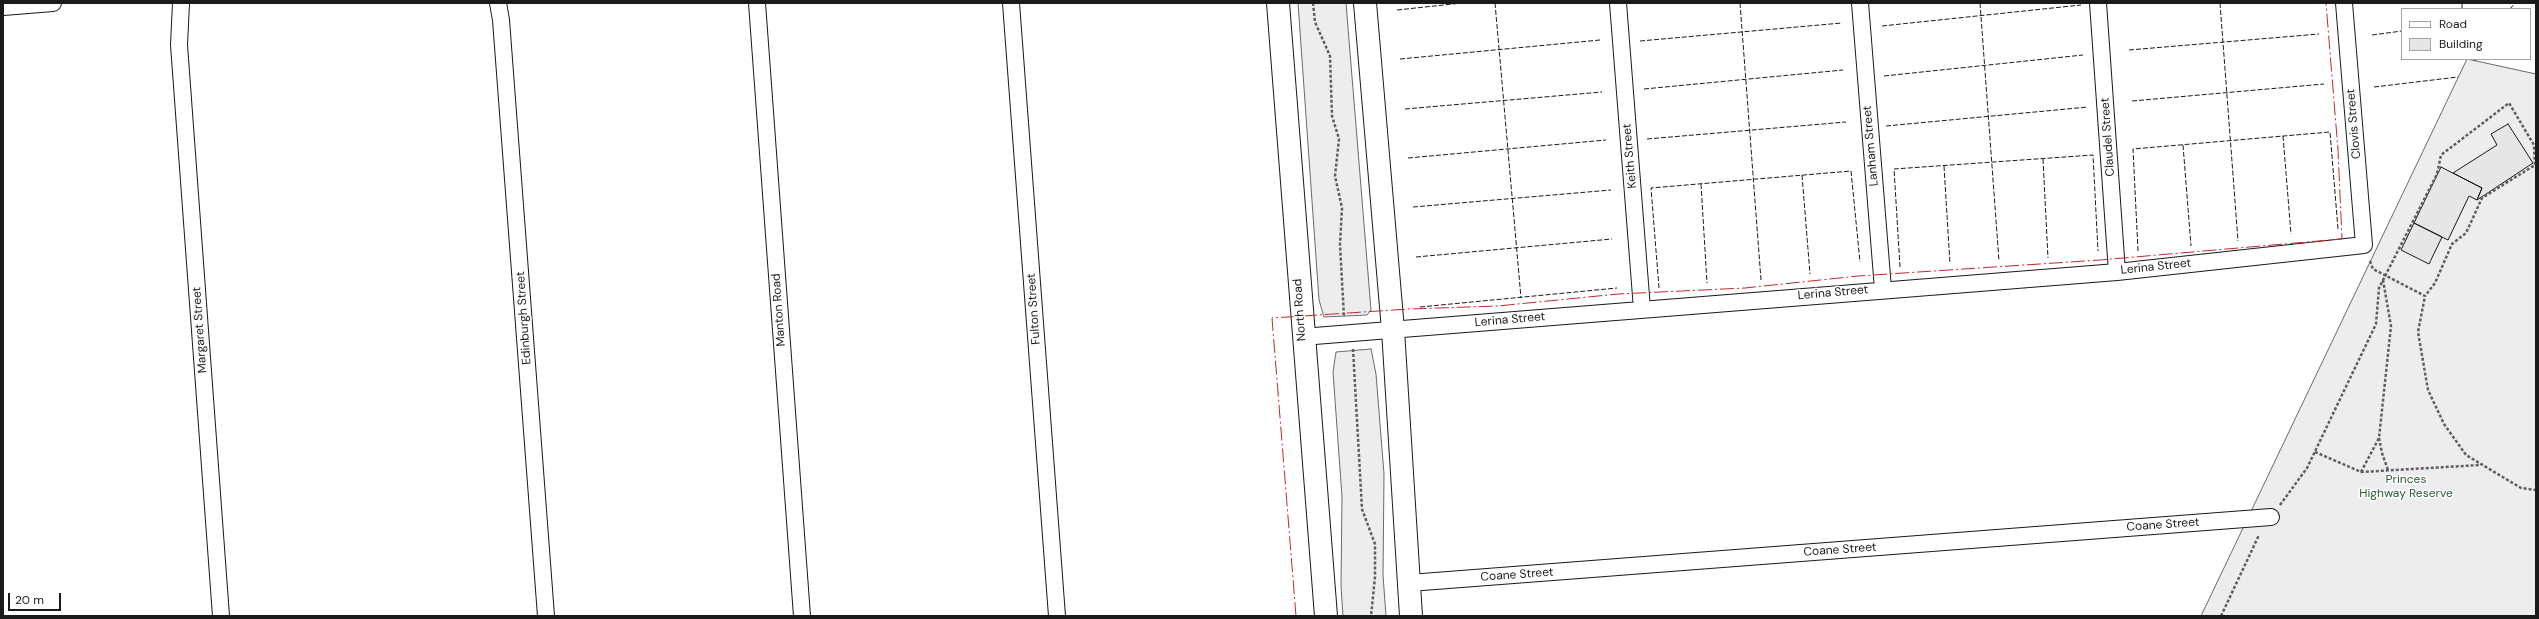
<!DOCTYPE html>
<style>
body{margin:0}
#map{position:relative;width:2539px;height:619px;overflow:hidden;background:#fff;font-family:"DM Sans",sans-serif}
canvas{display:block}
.frame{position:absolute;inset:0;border:4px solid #1a1a1a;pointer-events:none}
.legend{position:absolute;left:2401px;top:8px;width:130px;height:52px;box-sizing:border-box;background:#fff;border:1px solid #a3a3a3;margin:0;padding:5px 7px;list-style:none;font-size:12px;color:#1a1a1a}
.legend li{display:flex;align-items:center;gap:8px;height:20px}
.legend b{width:20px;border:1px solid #a3a3a3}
.scale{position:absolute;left:8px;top:593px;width:53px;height:18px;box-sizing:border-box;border:2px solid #1a1a1a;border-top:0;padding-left:5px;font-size:12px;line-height:14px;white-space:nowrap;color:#1a1a1a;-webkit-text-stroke:3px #fff;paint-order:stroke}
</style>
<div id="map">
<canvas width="2539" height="619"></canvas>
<div class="frame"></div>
<ul class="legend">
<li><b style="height:5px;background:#fff"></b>Road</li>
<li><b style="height:11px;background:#e6e6e6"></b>Building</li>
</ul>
<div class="scale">20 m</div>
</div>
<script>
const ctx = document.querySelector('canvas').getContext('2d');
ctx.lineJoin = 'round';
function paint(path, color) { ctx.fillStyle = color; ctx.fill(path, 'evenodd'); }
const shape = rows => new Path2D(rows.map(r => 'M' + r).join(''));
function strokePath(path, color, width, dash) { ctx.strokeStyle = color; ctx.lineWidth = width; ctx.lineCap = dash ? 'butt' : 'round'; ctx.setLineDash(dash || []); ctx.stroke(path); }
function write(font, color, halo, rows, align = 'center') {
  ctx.font = font + ' "DM Sans",sans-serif'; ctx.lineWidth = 3; ctx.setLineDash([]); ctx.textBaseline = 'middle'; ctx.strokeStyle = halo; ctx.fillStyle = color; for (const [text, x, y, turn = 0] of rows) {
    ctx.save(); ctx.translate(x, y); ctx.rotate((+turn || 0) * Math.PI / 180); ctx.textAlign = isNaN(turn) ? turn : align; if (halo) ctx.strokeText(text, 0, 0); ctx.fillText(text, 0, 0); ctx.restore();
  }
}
const built = shape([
 [1298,3,1346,3,1371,310,1367,315,1324,317,1319,300,1298,3],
 [2467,59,2536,74,2536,616,2201,616,2467,59],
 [1371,349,1376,374,1384,474,1383,575,1386,616,1343,616,1341,586,1342,497,1333,372,1336,352,1371,349]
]);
paint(built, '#ededed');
strokePath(built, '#6a6a6a', 1);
const building = shape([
 [2508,124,2533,163,2477,200,2482,188,2453,173,2497,145,2491,134,2508,124],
 [2441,167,2482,188,2477,200,2469,196,2448,240,2414,223,2441,167],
 [2414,223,2442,237,2429,264,2401,250,2414,223]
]);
paint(building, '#e6e6e6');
strokePath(building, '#1a1a1a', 1);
const street = shape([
 [181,3,179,45,221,616],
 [498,3,501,20,546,616],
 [757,3,802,616],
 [1011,3,1057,616],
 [1618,3,1642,309],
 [1860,3,1883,289],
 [2098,3,2117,272],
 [3,7,53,3],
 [1302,337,2117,272,2364,245,2344,3],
 [1409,583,2271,517]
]);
const highway = shape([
 [1278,3,1326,616],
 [1365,3,1393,330,1411,616]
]);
strokePath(street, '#1a1a1a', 18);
strokePath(highway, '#1a1a1a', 24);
strokePath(shape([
 [1313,3,1315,22,1330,56,1332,116,1339,139,1335,176,1342,208,1340,245,1344,317],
 [2370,261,2373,269,2425,296,2418,332,2428,390,2444,424,2466,455,2521,488,2536,490],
 [1353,349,1362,509,1375,544,1375,577,1371,616],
 [2379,438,2382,453,2388,470],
 [2315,452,2361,472,2480,465],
 [2361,472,2379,438,2391,326,2383,280],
 [2280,505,2307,468,2376,324,2379,288,2437,174,2441,155,2509,103,2534,145,2535,165,2482,198,2466,233,2452,244,2435,283,2425,296],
 [2221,616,2259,535]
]), '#5f5f5f', 2.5, [3, 2]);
strokePath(street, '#fff', 16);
strokePath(highway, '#fff', 22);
strokePath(shape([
 [1495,3,1521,298],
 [1740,3,1761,280],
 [1980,3,1999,261],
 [2220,3,2238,241],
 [2462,3,2462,9],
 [2510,9,2515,3],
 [1397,10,1462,3],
 [1882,26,2081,5],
 [2372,35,2402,31],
 [1640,41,1842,23],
 [2129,50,2319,34],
 [1400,59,1600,40],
 [2475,61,2476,59],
 [1884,76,2083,55],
 [2374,87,2458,77],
 [1644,89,1843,70],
 [2132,101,2324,84],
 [1405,109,1602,92],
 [1886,126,2088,107],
 [2283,136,2291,234],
 [1647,139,1846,122],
 [2183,145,2191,246],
 [1408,158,1606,140],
 [2043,159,2048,258],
 [1944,166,1950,264],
 [1802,175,1810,274],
 [1701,184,1707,283],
 [1413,207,1611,190],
 [2138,251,2133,149,2330,132,2338,229],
 [1416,257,1612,239],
 [1900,267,1894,169,2093,155,2098,251],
 [1659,288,1651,188,1851,171,1860,262],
 [1420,307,1617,288]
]), '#1a1a1a', 1, [5, 2]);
strokePath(shape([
 [1296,616,1272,318,1409,309,1498,306,1618,294,1745,288,1858,276,2100,260,2342,239,2338,150,2326,3]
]), '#c62828', 1, [14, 3, 2, 3]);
write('12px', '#1a1a1a', '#fff', [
 ["Clovis Street",2354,124,-95],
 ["Claudel Street",2108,137,-94],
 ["Lanham Street",1871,146,-95],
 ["Keith Street",1630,156,-95],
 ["Lerina Street",2156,267,-6],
 ["Lerina Street",1833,293,-5],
 ["Fulton Street",1034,309,-94],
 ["Manton Road",779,310,-94],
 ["North Road",1300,310,-94],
 ["Edinburgh Street",524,318,-94],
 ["Lerina Street",1510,320,-5],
 ["Margaret Street",200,330,-94],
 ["Coane Street",2163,525,-4],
 ["Coane Street",1840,550,-4],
 ["Coane Street",1517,575,-4]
]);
write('12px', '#2b5a34', '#fff', [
 ["Princes",2406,480],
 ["Highway Reserve",2406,494]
]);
</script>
